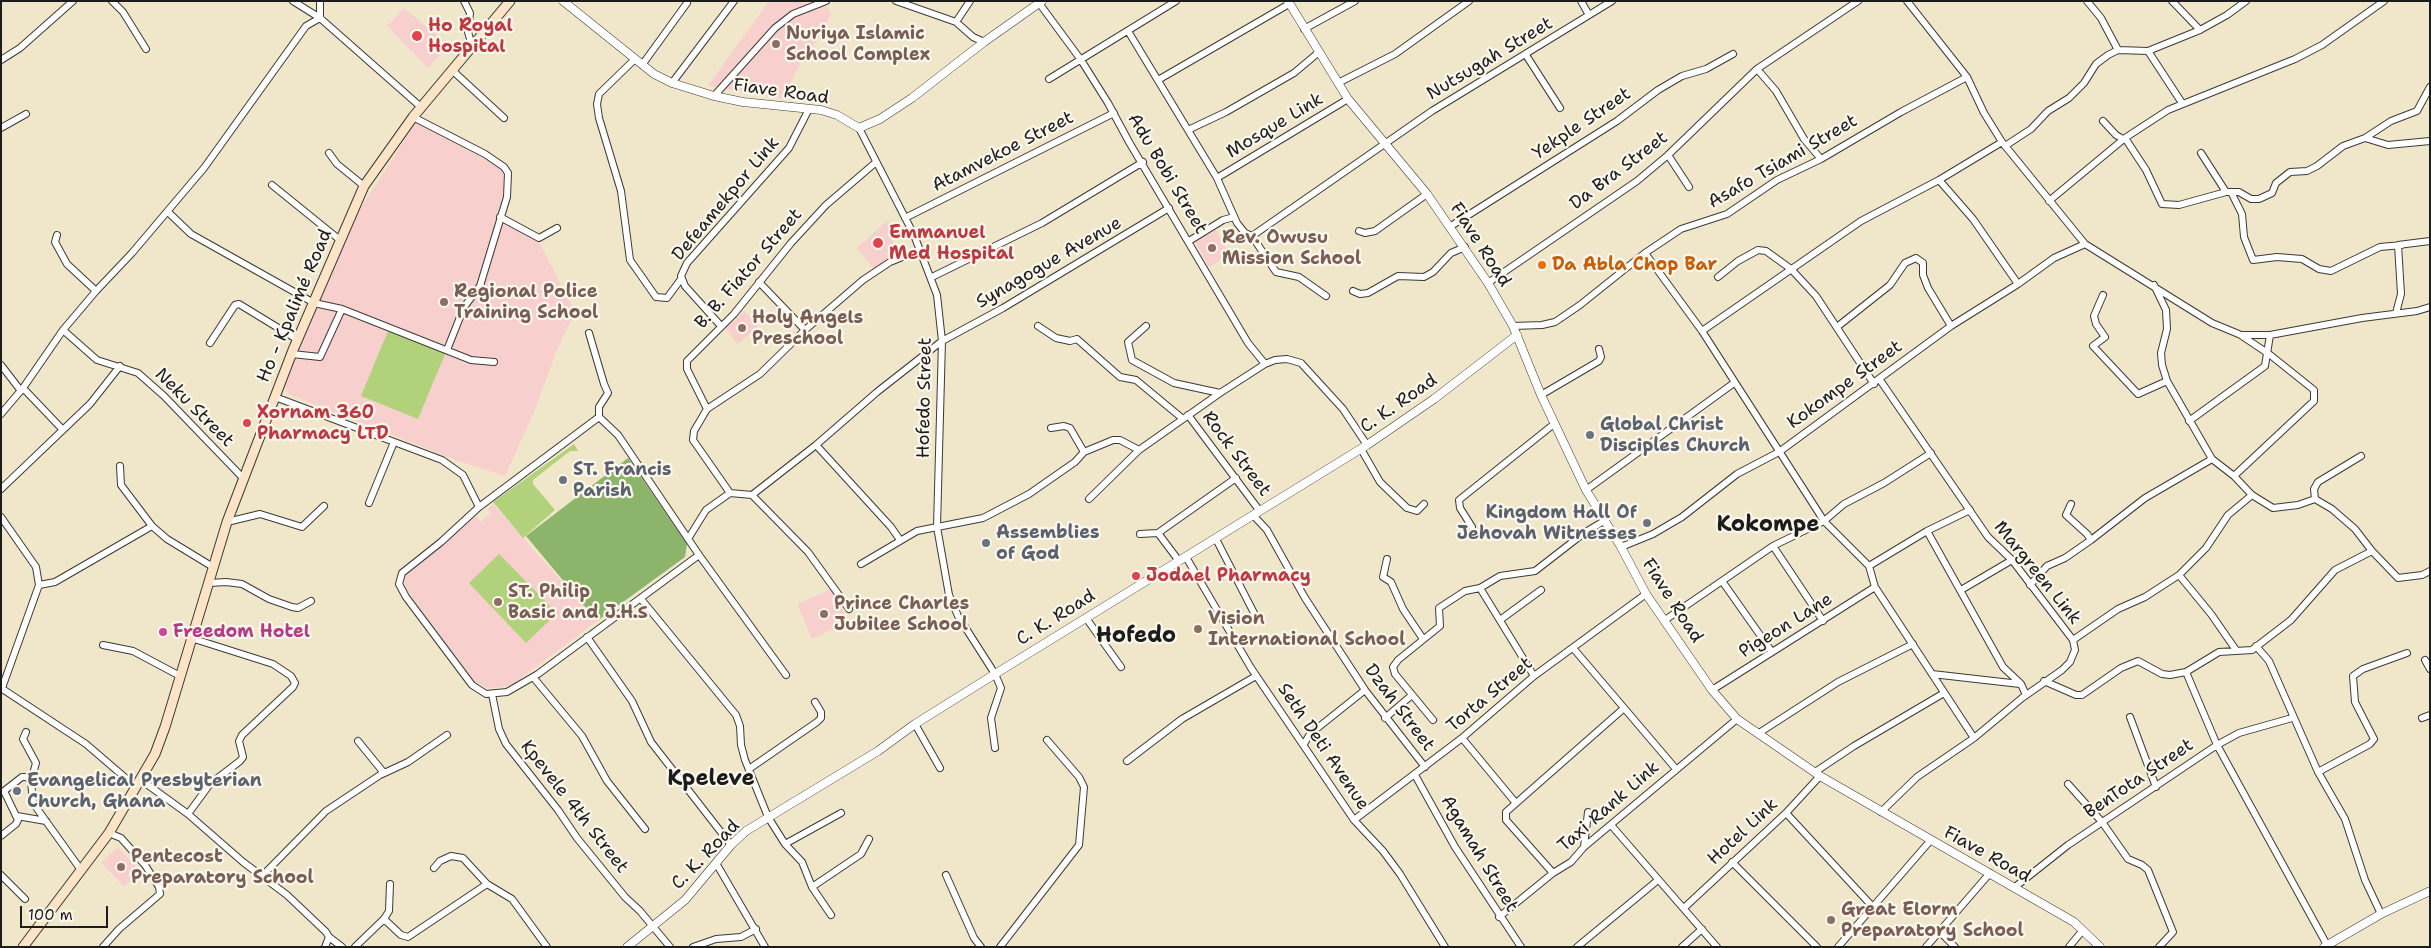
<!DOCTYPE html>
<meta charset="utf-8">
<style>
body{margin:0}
#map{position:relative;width:2431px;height:948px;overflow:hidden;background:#f0e6ca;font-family:"Shantell Sans",sans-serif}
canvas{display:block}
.frame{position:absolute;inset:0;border:2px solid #1c1c1c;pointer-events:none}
.scale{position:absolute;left:20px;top:906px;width:88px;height:22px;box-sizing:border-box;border:2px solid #1c1c1c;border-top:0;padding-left:6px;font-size:15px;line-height:18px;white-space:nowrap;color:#1c1c1c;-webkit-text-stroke:4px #fbf7ec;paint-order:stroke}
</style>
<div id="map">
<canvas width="2431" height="948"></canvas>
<div class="frame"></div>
<div class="scale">100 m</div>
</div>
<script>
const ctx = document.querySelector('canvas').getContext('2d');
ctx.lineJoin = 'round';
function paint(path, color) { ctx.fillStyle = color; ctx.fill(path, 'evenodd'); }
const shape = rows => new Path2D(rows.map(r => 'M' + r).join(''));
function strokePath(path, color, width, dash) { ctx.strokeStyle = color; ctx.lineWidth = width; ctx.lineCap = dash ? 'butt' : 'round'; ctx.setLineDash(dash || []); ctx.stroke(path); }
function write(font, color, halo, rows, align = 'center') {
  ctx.font = font + ' "Shantell Sans",sans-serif'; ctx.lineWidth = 4.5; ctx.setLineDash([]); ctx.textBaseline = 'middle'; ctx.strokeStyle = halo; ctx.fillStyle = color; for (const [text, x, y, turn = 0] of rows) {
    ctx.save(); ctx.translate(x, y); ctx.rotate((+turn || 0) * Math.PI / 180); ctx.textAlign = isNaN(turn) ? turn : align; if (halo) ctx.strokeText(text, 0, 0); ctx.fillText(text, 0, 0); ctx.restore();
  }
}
paint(shape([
 [769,1,795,1,827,7,831,13,824,31,803,58,782,99,708,86],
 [404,8,449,45,428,68,387,26],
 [417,121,503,170,505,185,497,218,539,242,575,312,559,345,533,415,505,476,458,461,288,394,284,384,359,211],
 [888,220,896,231,891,238,898,251,874,269,857,248],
 [1214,227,1230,255,1209,267,1194,240],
 [745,311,758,327,738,344,725,328],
 [493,504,597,621,513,684,502,687,487,688,474,681,426,618,405,586,405,578,409,572,476,516,481,522,491,513,488,509],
 [831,589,848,619,838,627,812,639,797,604],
 [118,847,141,872,124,887,101,862]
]), '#f7d0cd');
paint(shape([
 [388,331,445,354,418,419,361,396],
 [574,444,578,451,570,451,533,480,533,484,555,510,523,538,493,502],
 [499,554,557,613,526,643,469,583]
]), '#b1d27b');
paint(shape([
 [628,458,687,544,685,557,597,621,526,536]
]), '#8cb46b');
const minor = shape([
 [112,1,123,12,146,49],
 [293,1,320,18,422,108],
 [464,1,470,13,468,32,472,46],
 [896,1,956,22,973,37,984,42],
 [1581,1,1589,15],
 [1907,1,1967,77,1984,113,2002,142,2085,244,2212,323,2241,335,2270,335,2362,318,2417,311,2430,307],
 [2087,1,2101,18,2118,50],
 [2172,1,2200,30],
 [1039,3,1081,60,1108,103,1129,142,1248,343,1265,364],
 [320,18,320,1],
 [956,22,970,1],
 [1304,29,1355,1],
 [1128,31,1217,178,1237,223,1245,233,1252,236,1432,111,1612,1],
 [2148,51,2182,103],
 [1526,55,1560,108],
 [635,59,599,94,597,104,599,118,621,191,630,260,656,297,667,298,681,279],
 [1,60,20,48,73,1],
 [642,65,687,3],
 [1757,69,1776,91,1804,139,1821,159],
 [453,71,504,118],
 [1049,79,1176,1],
 [1158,80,1289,4],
 [672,83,734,1],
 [1338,83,1395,54,1469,1],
 [714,96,775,28,793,14,826,1],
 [413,117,485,154,504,167,508,173,507,197,480,286,464,307,447,350],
 [2103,121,2116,135,2123,139],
 [1,128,26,114],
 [859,128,914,235,937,295,942,341,937,527,949,595,958,616,995,674,1001,688,991,718,995,748],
 [1188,130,1226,112,1294,73,1319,52],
 [2125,138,2146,170,2162,204,2179,205,2226,192,2239,192,2251,199,2259,199,2272,193,2276,183,2290,172,2307,171,2317,166,2343,146,2365,138,2391,121,2417,111,2430,87],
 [2365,138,2388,145,2430,141],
 [2005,146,2031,129,2048,111,2069,98,2084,83,2096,64,2108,55,2118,50,2148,51,2200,30,2227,15,2246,1],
 [329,153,337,164,364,186],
 [2201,153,2226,192],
 [1668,155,1689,187],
 [1217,178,1348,99],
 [1939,180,1973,219,2018,284],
 [272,185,340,240],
 [2231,192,2242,214,2244,237,2253,260,2277,257,2302,259,2319,269,2331,271,2380,247,2402,245],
 [2049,201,2125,138,2168,110,2295,59,2322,45,2384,1],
 [168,212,191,234,314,303,342,309,471,360,494,362],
 [500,217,539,238,557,228],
 [905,218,1114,113],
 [1451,226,1617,121,1658,90,1682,76,1706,69,1733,54],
 [1359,231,1365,233,1375,231,1427,194],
 [57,235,55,242,67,264,96,291],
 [1252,236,1276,272,1299,277,1326,296],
 [1189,241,1223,220,1234,217],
 [1645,253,1702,331,1824,521,1869,566,1875,587,1974,738],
 [932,277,1042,223,1143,162],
 [1718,277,1738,261,1758,250,1766,251,1791,269,1816,296,1874,384],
 [759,282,805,330],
 [1488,283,1637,181,1668,155,1757,69,1858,1],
 [1353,291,1360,294,1368,293,1398,276,1424,277,1433,272,1451,253,1465,247],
 [2103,295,2094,316,2096,324,2105,337,2093,346,2138,394,2167,381],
 [2396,313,2401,294,2398,245,2430,241],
 [721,326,685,286,681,276,687,263,789,148,809,109],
 [1038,326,1056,338,1070,341,1077,339,1120,377,1136,380,1183,419],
 [1146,326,1128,342,1132,360,1174,383,1220,393],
 [1513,326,1542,325,1555,322,1580,305,1645,253,1681,229,1727,214,1777,180,1821,159,1901,112,1967,77],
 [1837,327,1890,285,1905,263,1916,258,1923,263,1923,275,1928,288,1951,326],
 [63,330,97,360,138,373,164,396,243,478],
 [1702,331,1861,221,1939,180,2002,142],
 [589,333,604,384,608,393,599,407,599,417],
 [210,343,235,305,239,304,298,340],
 [292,354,320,357,342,309],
 [1,365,21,391],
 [1880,380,1988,537,2012,560,2073,640,2075,650,2070,662,2062,670,2022,698,1974,738,1917,777,1881,812],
 [23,388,63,430],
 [1541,395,1599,361,1601,357,1599,349],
 [275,397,442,460,463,475,479,507],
 [707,409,687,369,687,361,734,314,791,243,826,205,875,163],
 [1,414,23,388,63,330,96,291,132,253,204,168,306,26,320,18],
 [1188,415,1259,510],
 [599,417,479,507,441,542,402,573,399,584,406,597,472,685,486,694,507,692,538,674,699,555],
 [599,417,618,435,699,555,786,675],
 [2189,421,2265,366,2270,335],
 [1051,428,1064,426,1070,428,1084,452,1113,440,1120,440,1139,450],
 [816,445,891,527,900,540],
 [1361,449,1380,482,1407,508,1417,511,1424,504],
 [120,466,121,485,152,526,167,539,213,567],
 [2234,476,2314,401,2314,390,2269,354,2242,336],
 [1,489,90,404,120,366],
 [1586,490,1734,383],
 [730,493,693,440,694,431,707,409,760,374,805,330,863,280,890,262,920,250],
 [752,495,808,552,849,609],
 [1089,499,1139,450,1220,393,1265,364,1275,360,1287,359,1301,363,1343,409,1367,445],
 [2315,499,2314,489,2318,482,2361,456],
 [369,503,394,442],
 [2071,504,2066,515,2087,534,2091,540],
 [1253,515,1267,530,1305,598,1365,690,1425,767],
 [1,517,36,567,39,585,2,688],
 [227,522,260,514,302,527,324,506],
 [1472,527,1460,508,1459,500,1554,424],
 [1927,531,2003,667,2021,684,2026,695],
 [1158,533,1236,478],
 [1140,534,1158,533,1179,561],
 [688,539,706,510,730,493,752,495,816,445,877,392,942,341,1003,308,1169,208],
 [1216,539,1254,613],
 [1773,546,1823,621],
 [1621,547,1653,534,1682,517,1737,474,1779,452,1951,326,2018,284,2054,258,2085,244],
 [2372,551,2398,578,2422,575,2430,571],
 [1186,557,1251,668,1354,820,1383,851,1400,874,1445,947],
 [1387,559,1383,577,1391,582,1403,609,1423,639],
 [861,564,917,531,983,518,1029,494,1075,462,1084,452],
 [1869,566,1927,531,1970,510],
 [2179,575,2211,614,2236,650],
 [1722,581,1772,652],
 [209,583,226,582,242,584,269,599,292,607,298,608,311,601],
 [39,585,55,582,152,526],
 [2030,585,2047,566,2065,558,2091,540,2145,498,2212,459],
 [1480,588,1534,676],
 [1961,590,2012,560],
 [641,599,736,715,740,726,741,745,745,760,768,817,785,844,802,862,812,887,831,915],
 [1086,618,1121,667],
 [1500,620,1541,590],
 [1665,620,1773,546,1824,521,1844,504,1884,483,1931,453],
 [587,637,632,701,651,742,731,845],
 [2073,640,2118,609,2145,597,2179,575,2206,548,2228,515,2252,495],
 [103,645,133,651,180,676],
 [2256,646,2269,661,2318,772,2345,819,2365,880,2381,914],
 [1573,648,1676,769],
 [2425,660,2430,669],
 [2186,672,2217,745,2327,945],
 [1932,674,2020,684],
 [533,677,582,736,607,781,645,829],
 [2044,681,2076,695,2082,695,2121,668,2138,661,2162,674,2170,675,2186,672,2219,652,2252,650,2291,620,2335,570,2372,551,2355,529,2332,509,2315,499,2298,505,2273,508,2252,495,2234,476,2212,459,2167,381,2162,365,2161,353,2167,329,2166,310,2154,285],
 [1,688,86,744,136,787],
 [1712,690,1875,587],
 [492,694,499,729,506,744,558,810,577,838,625,897,640,911,670,947],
 [2130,717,2156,787],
 [1385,718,1412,695],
 [2422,718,2430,715],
 [1433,720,1395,674,1393,667,1398,660,1440,626,1439,608,1465,591,1480,588,1500,576,1535,571,1584,533,1604,521],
 [915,724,940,768],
 [26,732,23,739,36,763,31,781,33,803,81,870],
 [1759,733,1838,682,1913,644],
 [1462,738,1515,802],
 [358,741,384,773],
 [1304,744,1310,734,1365,690],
 [1127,761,1182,719,1256,676],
 [749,769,817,722,821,718,821,712,815,702],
 [1815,772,1854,746,1944,693],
 [2318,772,2370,744,2374,739,2355,702,2353,676,2363,669,2407,653],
 [1415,775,1455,847,1521,947],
 [141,780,188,814,243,862,287,895,326,932,329,937,325,947],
 [2068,784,2102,822,2128,859,2142,865,2148,870,2173,932,2159,947],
 [1786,813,1872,906],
 [188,814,210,784,240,761,243,757,239,741,242,735,293,687,295,683,291,676,273,664,191,638],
 [17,816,46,821],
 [1354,820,1462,738,1534,676,1646,594],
 [1611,825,1717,947],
 [1,836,16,824,18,820,4,791,22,777,26,777,31,781],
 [785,844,841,813],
 [1584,847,1588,812],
 [1732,862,1817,947],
 [716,863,765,947],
 [434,868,440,861,451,856,463,858,487,884,512,899,547,947],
 [1553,873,1506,820,1506,812,1623,709],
 [1,875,25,899],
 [946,875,974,938,981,947],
 [262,876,326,811,380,775,408,762,447,735],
 [812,887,861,854,869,839],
 [2015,887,2068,845,2217,745,2239,733,2292,718],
 [1685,907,1786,813,1820,776],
 [1499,917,1553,873,1571,862,1584,847,1737,719],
 [384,919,401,935,408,937,487,884],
 [1940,932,1955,947],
 [329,937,342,947],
 [103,947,119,929,160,894,159,887,145,865,121,838,109,833],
 [355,947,384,919,389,911,390,884],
 [693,947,716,939,741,937,756,929],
 [1000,947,1079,845,1084,787,1079,777,1047,740],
 [1577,947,1658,880],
 [1682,947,1702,929],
 [1838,947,1930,841],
 [1926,947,1990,873],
 [2069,947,2083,930]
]);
const tertiary = shape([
 [563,1,654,74,672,83,714,96,743,102,821,110,837,115,859,128,880,119,912,98,984,42,1042,1],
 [1288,1,1348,99,1427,194,1488,283,1513,326,1541,395,1586,490,1621,547,1646,594,1712,690,1737,719,1820,776,2074,922,2100,947],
 [627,947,685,900,731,845,746,831,878,751,915,724,995,674,1367,445,1434,399,1517,335],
 [2324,947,2381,914,2430,891]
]);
const secondary = shape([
 [23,947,109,833,155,754,165,727,227,522,293,350,364,186,413,117,510,1]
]);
strokePath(minor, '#3c3a36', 8);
strokePath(tertiary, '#3c3a36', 9);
strokePath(secondary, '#3c3a36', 11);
strokePath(minor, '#fff', 6);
strokePath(tertiary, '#fff', 8);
strokePath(secondary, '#fee4c6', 9);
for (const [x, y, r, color] of [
 [417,36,6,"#e0444e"],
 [776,44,5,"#8d6e63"],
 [878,243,6,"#e0444e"],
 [1212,248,5,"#8d6e63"],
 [1542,265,5,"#e8710a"],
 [444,302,5,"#8d6e63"],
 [742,328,5,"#8d6e63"],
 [247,423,5,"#e0444e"],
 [1590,435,5,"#6b7280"],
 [563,480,5,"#6b7280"],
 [1647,523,5,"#6b7280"],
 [986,543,5,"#6b7280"],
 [1136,576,5,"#e0444e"],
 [498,602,5,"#8d6e63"],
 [824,614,5,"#8d6e63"],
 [1198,629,5,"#8d6e63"],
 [163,632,5,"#d1479c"],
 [17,791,5,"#6b7280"],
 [121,867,5,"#8d6e63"],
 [1831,920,5,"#8d6e63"]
]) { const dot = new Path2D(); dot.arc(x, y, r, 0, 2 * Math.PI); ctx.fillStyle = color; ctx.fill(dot); strokePath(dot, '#fbf7ec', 2); }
write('bold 18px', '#be3a42', '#fbf7ec', [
 ["Ho Royal",428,26],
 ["Hospital",428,47],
 ["Emmanuel",889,233],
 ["Med Hospital",889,254],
 ["Xornam 360",257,413],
 ["Pharmacy LTD",257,434],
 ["Jodael Pharmacy",1146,576]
], 'left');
write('bold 18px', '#785e54', '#fbf7ec', [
 ["Nuriya Islamic",786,34],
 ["School Complex",786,55],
 ["Rev. Owusu",1222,238],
 ["Mission School",1222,259],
 ["Regional Police",454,292],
 ["Training School",454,313],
 ["Holy Angels",752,318],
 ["Preschool",752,339],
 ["ST. Philip",508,592],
 ["Basic and J.H.S",508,613],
 ["Prince Charles",834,604],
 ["Jubilee School",834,625],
 ["Vision",1208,619],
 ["International School",1208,640],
 ["Pentecost",131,857],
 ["Preparatory School",131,878],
 ["Great Elorm",1841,910],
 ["Preparatory School",1841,931]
], 'left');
write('18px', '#1c1c1c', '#fbf7ec', [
 ["Nutsugah Street",1490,59,-31],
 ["Fiave Road",781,92,8],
 ["Yekple Street",1582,124,-34],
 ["Mosque Link",1275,126,-31],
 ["Atamvekoe Street",1003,152,-27],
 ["Asafo Tsiami Street",1783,162,-30],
 ["Da Bra Street",1619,171,-37],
 ["Adu Bobi Street",1167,174,59],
 ["Defeamekpor Link",726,199,-50],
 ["Fiave Road",1480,245,57],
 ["Synagogue Avenue",1049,263,-30],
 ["B. B. Fiator Street",749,269,-49],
 ["Ho - Kpalimé Road",295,306,-67],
 ["Kokompe Street",1845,385,-36],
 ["Hofedo Street",925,398,-89],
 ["C. K. Road",1399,404,-35],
 ["Neku Street",194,408,45],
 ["Rock Street",1236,454,53],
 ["Margreen Link",2037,573,51],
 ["Fiave Road",1672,601,57],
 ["C. K. Road",1056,618,-32],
 ["Pigeon Lane",1786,626,-32],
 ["Torta Street",1490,695,-40],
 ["Dzah Street",1399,708,53],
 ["Seth Deti Avenue",1323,747,56],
 ["BenTota Street",2139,779,-34],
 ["Kpevele 4th Street",574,807,52],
 ["Taxi Rank Link",1609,807,-41],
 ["Hotel Link",1743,832,-43],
 ["Agamah Street",1479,854,59],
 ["C. K. Road",706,855,-46],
 ["Fiave Road",1987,855,29]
]);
write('bold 18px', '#c56008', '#fbf7ec', [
 ["Da Abla Chop Bar",1552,265]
], 'left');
write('bold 18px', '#5b616d', '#fbf7ec', [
 ["Global Christ",1600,425],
 ["Disciples Church",1600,446],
 ["ST. Francis",573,470],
 ["Parish",573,491],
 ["Kingdom Hall Of",1637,513,"right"],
 ["Jehovah Witnesses",1637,534,"right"],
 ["Assemblies",996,533],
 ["of God",996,554],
 ["Evangelical Presbyterian",27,781],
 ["Church, Ghana",27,802]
], 'left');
write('bold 18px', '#b23c85', '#fbf7ec', [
 ["Freedom Hotel",173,632]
], 'left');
write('bold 22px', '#1c1c1c', '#fbf7ec', [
 ["Kokompe",1768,525],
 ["Hofedo",1136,636],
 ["Kpeleve",711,779]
]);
</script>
